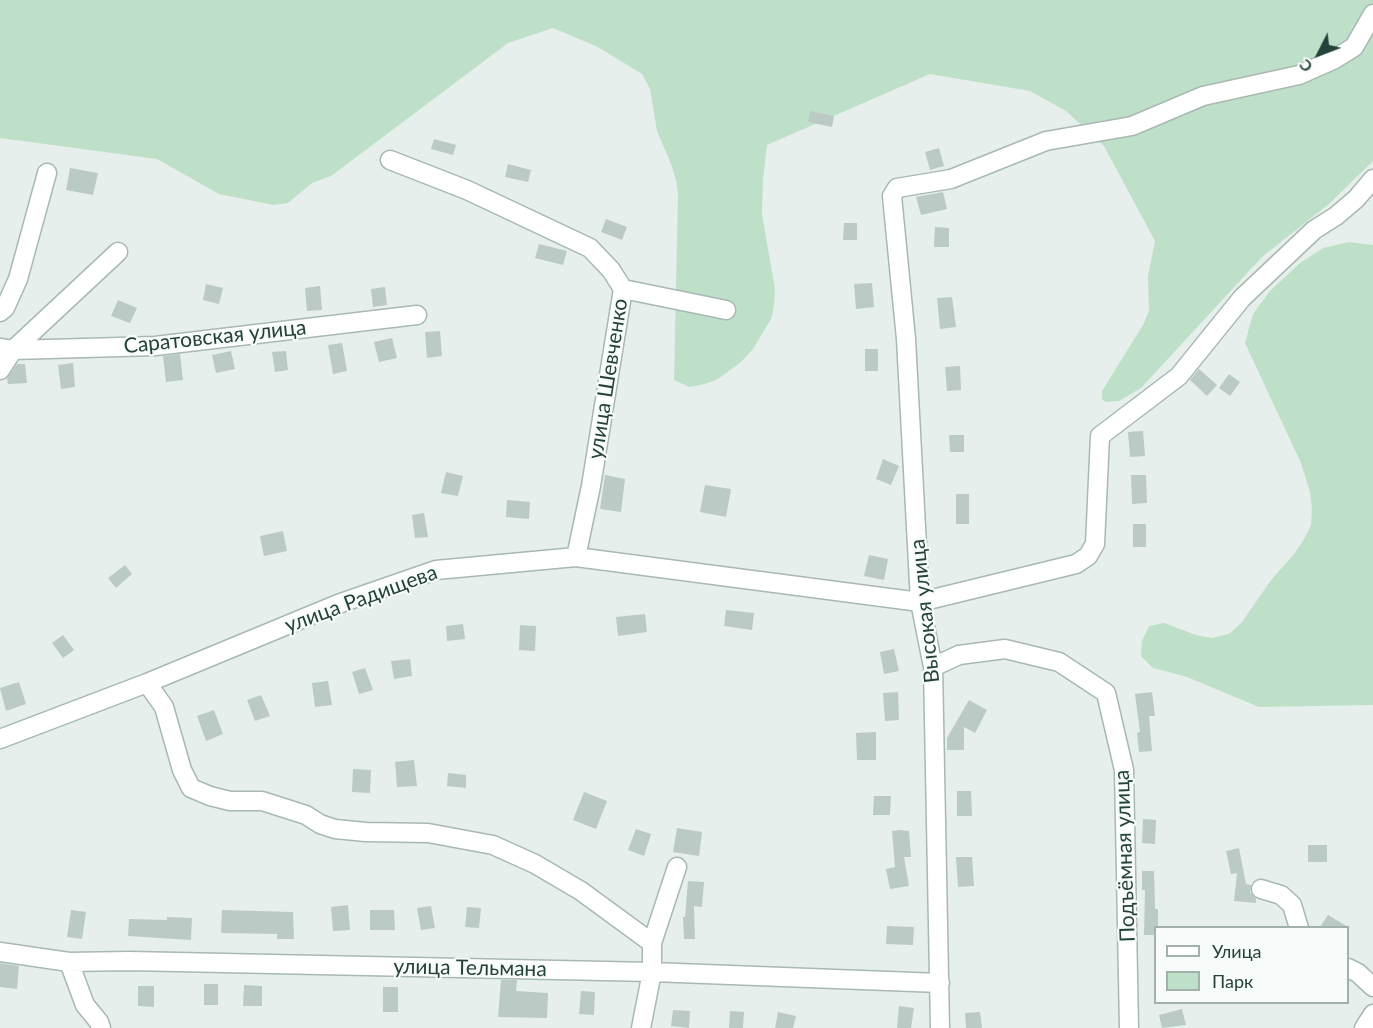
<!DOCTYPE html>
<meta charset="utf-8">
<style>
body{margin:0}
#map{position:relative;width:1373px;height:1028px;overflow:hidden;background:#e6efeb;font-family:Lato,sans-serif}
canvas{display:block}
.legend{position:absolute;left:1154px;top:926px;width:195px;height:78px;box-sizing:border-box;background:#f7fbf9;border:2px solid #a3b1ad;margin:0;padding:8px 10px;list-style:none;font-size:18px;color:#24423a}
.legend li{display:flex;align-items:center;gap:12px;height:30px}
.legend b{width:30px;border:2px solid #a3b1ad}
.north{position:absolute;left:1289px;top:24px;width:60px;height:60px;-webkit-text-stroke:4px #f7fbf9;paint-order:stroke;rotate:228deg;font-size:16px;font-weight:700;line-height:24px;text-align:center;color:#24423a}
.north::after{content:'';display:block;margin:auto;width:21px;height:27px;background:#24423a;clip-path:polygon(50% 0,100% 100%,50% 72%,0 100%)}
</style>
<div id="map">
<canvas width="1373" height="1028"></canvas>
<ul class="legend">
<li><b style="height:8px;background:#fff"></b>Улица</li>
<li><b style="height:16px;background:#bfe0c8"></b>Парк</li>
</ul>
<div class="north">С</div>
</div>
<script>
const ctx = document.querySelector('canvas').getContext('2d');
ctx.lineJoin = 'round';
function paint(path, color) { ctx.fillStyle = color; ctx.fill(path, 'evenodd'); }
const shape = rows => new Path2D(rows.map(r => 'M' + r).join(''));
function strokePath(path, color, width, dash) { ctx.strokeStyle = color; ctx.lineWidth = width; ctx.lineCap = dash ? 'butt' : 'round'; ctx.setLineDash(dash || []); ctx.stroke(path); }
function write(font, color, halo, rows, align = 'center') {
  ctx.font = font + ' Lato,sans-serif'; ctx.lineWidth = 4.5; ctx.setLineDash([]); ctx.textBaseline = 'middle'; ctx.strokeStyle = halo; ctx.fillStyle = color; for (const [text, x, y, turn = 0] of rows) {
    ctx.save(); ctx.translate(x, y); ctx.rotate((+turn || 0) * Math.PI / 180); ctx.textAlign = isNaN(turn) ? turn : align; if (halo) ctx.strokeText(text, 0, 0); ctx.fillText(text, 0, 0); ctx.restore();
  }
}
paint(shape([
 [0,0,1373,0,1373,161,1329,204,1263,256,1141,388,1119,401,1106,402,1102,399,1102,391,1143,325,1149,311,1148,276,1155,241,1104,146,1066,111,1030,91,930,74,767,145,763,179,762,214,775,289,774,306,771,319,753,349,741,362,718,379,705,384,689,387,674,380,678,194,676,180,671,164,657,131,650,89,642,74,598,47,553,28,508,43,331,176,312,183,288,203,274,205,219,194,157,159,0,138],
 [1349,242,1373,245,1373,705,1259,707,1187,677,1153,668,1141,656,1142,641,1149,626,1164,623,1196,635,1212,638,1229,634,1242,622,1271,580,1295,553,1304,539,1311,525,1312,508,1310,492,1301,463,1245,343,1253,314,1270,291,1300,263,1323,248]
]), '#bfe0c8');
paint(shape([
 [810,111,834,116,832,127,808,122],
 [434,139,456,145,453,155,431,149],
 [939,148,944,166,930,170,925,152],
 [508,164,531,170,528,182,505,177],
 [70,168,98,173,93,195,66,190],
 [943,192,947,209,921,215,916,197],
 [606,219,627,227,622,240,601,232],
 [844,223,857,223,857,240,843,240],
 [935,227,949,228,949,247,934,247],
 [539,244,567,251,563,265,535,258],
 [872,283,874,307,856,309,854,284],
 [206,284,223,288,219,304,203,300],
 [320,286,322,310,307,311,305,288],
 [385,287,387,305,373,307,371,289],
 [952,297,956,327,940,329,937,298],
 [118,300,137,308,130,323,111,316],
 [440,331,442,356,427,358,425,332],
 [392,338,397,358,379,362,374,342],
 [342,343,347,371,333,374,328,345],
 [865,349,878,349,878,371,865,371],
 [231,351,235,369,216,373,212,355],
 [286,351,288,370,275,372,272,352],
 [180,354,183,380,166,382,163,356],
 [73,363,75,387,61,389,58,365],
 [17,364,25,364,27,383,8,384,7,378],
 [960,366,961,390,947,391,945,367],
 [1199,369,1217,385,1207,396,1190,380],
 [1229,374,1240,382,1230,396,1219,388],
 [1143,431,1145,456,1130,457,1128,432],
 [949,435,964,435,964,452,950,452],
 [883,459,899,466,891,485,876,479],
 [446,472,463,476,458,496,441,493],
 [605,475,625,479,621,512,600,509],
 [1131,475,1146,475,1147,503,1132,504],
 [705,485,731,489,726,517,700,512],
 [956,494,969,494,969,524,956,524],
 [507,500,530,502,529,519,506,517],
 [424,513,428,537,415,538,412,515],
 [1133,524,1146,524,1146,547,1133,547],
 [283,531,287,551,264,556,260,536],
 [869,555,888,559,884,580,864,576],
 [125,565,132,574,116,588,108,578],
 [726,610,754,613,752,630,724,626],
 [645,614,647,632,618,636,616,617],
 [463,624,465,639,447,641,446,626],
 [520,625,536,626,535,651,519,650],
 [63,635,74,650,63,658,52,643],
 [894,649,899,671,884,674,880,652],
 [410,659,412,676,394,679,391,661],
 [365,668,373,690,359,694,352,672],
 [328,681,332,705,315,707,312,683],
 [19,682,26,704,6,711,0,688],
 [898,692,899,720,885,721,883,693],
 [1152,692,1155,716,1149,716,1152,751,1139,752,1137,733,1140,732,1135,694],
 [261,695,270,716,255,721,247,700],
 [969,700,987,710,975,733,964,727,964,750,947,750,947,738],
 [214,710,223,734,206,741,197,716],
 [876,732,876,760,857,760,856,733],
 [414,760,417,786,397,787,395,762],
 [353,769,371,770,370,793,352,792],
 [448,773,466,775,466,788,447,786],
 [957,791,971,791,972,816,957,816],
 [584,792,607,801,596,829,573,820],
 [874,796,891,796,890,815,873,815],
 [1143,819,1156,820,1155,844,1142,843],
 [677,828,702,832,699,856,673,852],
 [636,829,651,834,644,856,628,850],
 [900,830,909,831,911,857,904,857,909,886,890,889,886,869,895,867,892,831],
 [1308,845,1327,845,1327,862,1308,862],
 [1239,848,1246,884,1251,885,1250,892,1256,899,1256,903,1234,901,1237,873,1231,874,1226,851],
 [956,857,972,857,974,886,958,887],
 [1142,871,1154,871,1155,909,1158,909,1158,927,1155,927,1155,935,1144,935,1145,890,1142,890],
 [688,881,704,882,702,907,694,906,695,939,684,939,683,917,685,917],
 [348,905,350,930,333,931,331,907],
 [431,906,435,928,421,930,417,908],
 [467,907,481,908,479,928,465,927],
 [71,910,86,912,82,939,67,937],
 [222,910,293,912,294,939,277,939,277,934,221,933],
 [370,910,394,910,395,930,370,930],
 [1328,915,1348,927,1320,927],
 [167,917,192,918,191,940,128,936,129,919,167,920],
 [887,926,914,927,913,945,886,944],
 [0,963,19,966,17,989,0,987],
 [501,980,517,980,516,991,548,993,547,1018,498,1017],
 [204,984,218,984,218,1005,204,1005],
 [244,985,262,986,262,1006,243,1006],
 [138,986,154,986,154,1007,138,1006],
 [383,987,398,987,398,1012,383,1012],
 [581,991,595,992,594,1015,579,1014],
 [899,1006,914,1008,911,1028,897,1028],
 [1182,1009,1186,1025,1162,1028,1159,1015],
 [673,1010,690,1011,689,1028,671,1026],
 [730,1011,744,1012,743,1028,729,1028],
 [778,1012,796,1016,793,1028,775,1028],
 [980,1012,982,1028,966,1028,965,1013]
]), '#bbcac4');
const minor = shape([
 [390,160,467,190,590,248,611,270,623,289,591,486,576,557],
 [623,289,726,310],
 [0,312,5,308,18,279,47,173],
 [0,348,13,350,155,346,417,315],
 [0,370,13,350,118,252],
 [933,667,959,655,1005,649,1059,662,1106,693,1124,770,1129,1028],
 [147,683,164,707,182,770,191,788,210,796,230,801,262,801,306,815,320,824,335,829,366,832,428,833,493,845,535,864,581,891,652,943],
 [0,739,147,683,338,604,436,570,576,557,920,602,1076,564,1088,556,1095,544,1100,436,1179,376,1242,298,1314,230,1336,216,1356,199,1373,179],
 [1261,889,1281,895,1292,905,1299,928],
 [0,952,69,962,129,961,652,972,940,983],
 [69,962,85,1005,99,1022,101,1028],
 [1348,968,1358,973,1373,987],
 [641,1028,652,972,652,943,677,867],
 [940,1028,933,667,920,602,906,339,892,196,897,188,951,179,1046,141,1132,126,1203,96,1299,75,1333,60,1354,47,1373,14],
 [1364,1028,1373,1014]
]);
strokePath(minor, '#a8b8b2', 21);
strokePath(minor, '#fff', 18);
write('21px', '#24423a', '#f7fbf9', [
 ["Саратовская улица",215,337,-6],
 ["улица Шевченко",608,379,-81],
 ["улица Радищева",361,599,-20],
 ["Высокая улица",925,611,-96],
 ["Подъёмная улица",1125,856,-92],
 ["улица Тельмана",470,968,1]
]);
</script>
